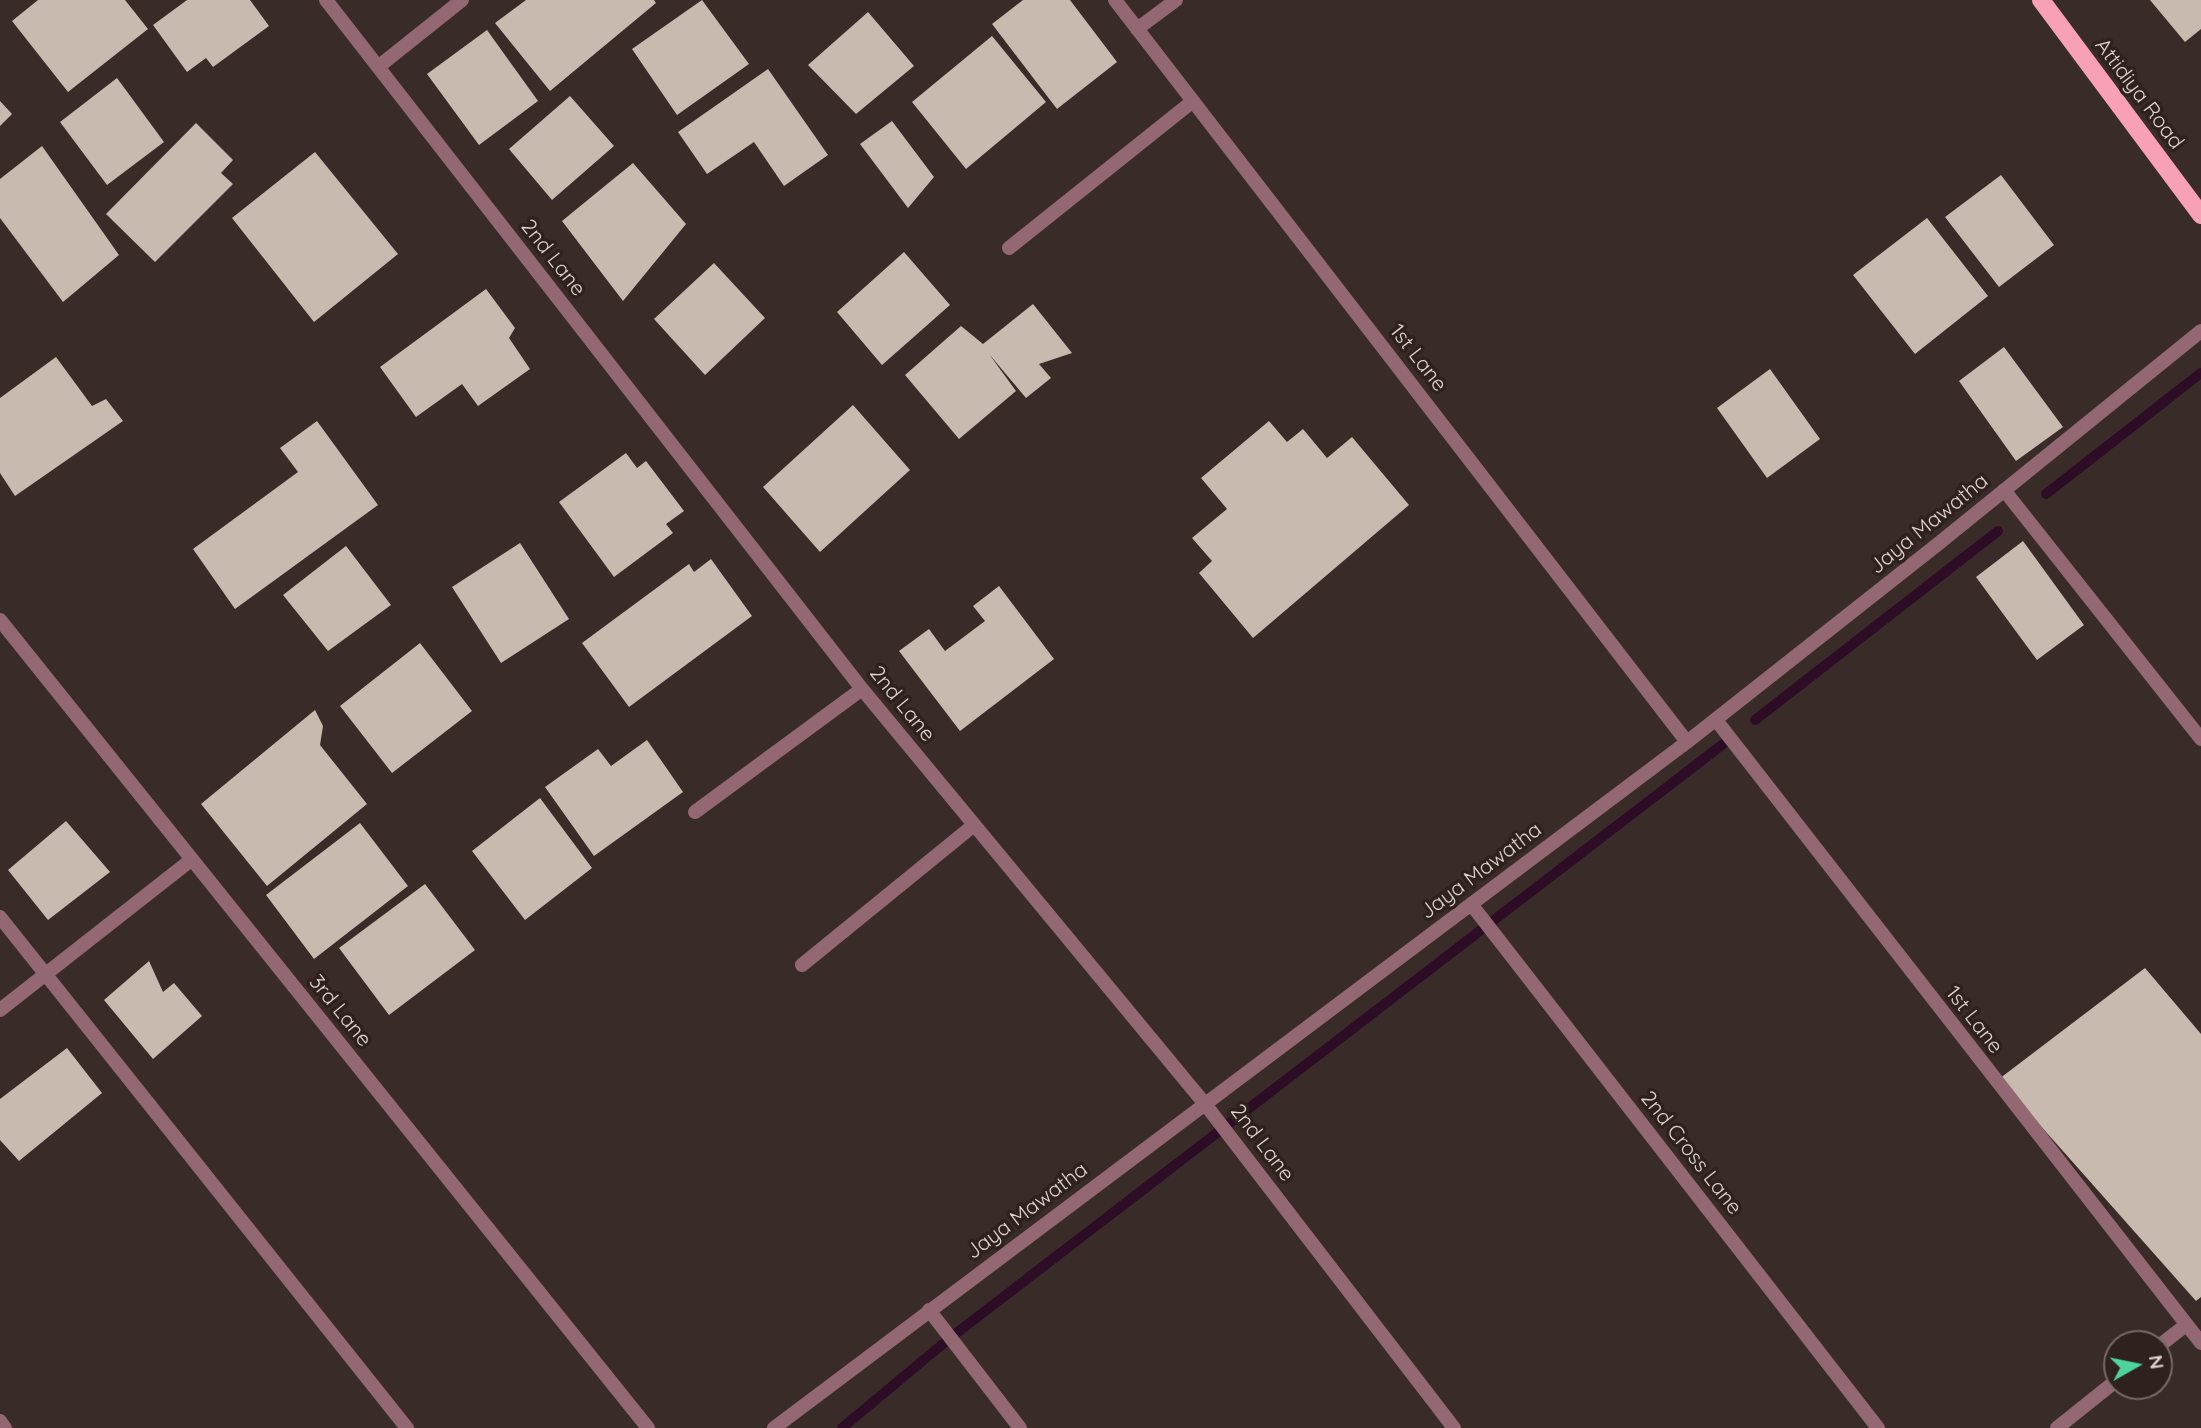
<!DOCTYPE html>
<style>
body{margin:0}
#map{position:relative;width:2201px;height:1428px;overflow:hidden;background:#392b28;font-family:Quicksand,sans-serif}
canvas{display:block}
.north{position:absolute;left:2103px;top:1330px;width:70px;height:70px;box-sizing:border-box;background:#2f211e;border:2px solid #756966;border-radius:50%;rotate:81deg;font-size:19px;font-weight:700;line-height:28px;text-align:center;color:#ded5d3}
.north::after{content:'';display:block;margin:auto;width:24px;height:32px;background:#4cd49b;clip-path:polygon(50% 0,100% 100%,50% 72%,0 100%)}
</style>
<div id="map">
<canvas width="2201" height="1428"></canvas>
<div class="north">N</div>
</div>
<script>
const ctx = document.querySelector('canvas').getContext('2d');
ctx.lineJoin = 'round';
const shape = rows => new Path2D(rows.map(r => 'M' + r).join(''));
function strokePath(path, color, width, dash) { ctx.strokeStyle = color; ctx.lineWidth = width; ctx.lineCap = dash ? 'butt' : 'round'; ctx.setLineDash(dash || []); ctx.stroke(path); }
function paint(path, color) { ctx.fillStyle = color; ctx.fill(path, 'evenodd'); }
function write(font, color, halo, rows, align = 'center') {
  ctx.font = font + ' Quicksand,sans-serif'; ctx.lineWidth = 7; ctx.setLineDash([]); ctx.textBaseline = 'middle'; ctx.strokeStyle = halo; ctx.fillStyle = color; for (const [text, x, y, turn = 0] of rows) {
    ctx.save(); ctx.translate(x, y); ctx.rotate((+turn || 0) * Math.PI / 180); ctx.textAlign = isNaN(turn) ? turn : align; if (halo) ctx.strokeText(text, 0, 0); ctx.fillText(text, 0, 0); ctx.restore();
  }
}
strokePath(shape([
 [2046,494,2201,373],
 [1755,720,1998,531],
 [842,1428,950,1338,1731,738]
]), '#2d0c26', 10);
paint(shape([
 [38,0,125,0,148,29,68,92,12,21],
 [187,0,250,0,269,26,213,67,206,58,187,72,153,25],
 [526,0,654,0,656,3,550,91,495,23],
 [702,0,749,64,677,115,632,49],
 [1023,0,1070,0,1117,62,1057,109,992,24],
 [2150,0,2201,0,2201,29,2185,42],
 [868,12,914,66,856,114,808,65],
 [487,30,538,101,479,145,427,74],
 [992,36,1046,102,966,169,912,102],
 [768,69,828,155,784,186,754,142,707,174,678,132],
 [117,78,164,142,107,185,60,122],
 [570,96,614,146,552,200,509,149],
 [0,101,12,114,0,126],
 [892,121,934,177,908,208,860,144],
 [196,123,233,160,221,173,233,184,155,262,106,214],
 [42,146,119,255,63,302,0,218,0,179],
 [315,152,398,254,314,322,232,218],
 [633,163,686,224,623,301,562,221],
 [2001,175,2054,245,1999,287,1945,217],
 [1927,218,1988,296,1915,354,1853,275],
 [904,252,950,305,882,365,837,312],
 [714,263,765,318,705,375,654,319],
 [486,289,515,328,509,338,530,369,478,406,462,384,416,417,380,367],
 [1033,304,1072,353,1039,364,1051,378,1026,398,989,354,1016,391,959,439,905,375,961,326,983,344],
 [2004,347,2063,427,2016,461,1959,381],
 [56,357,92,406,106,399,123,421,15,496,0,473,0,398],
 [1770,369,1820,439,1767,478,1717,408],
 [853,405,910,470,820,552,763,487],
 [317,421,378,505,235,609,193,549,298,472,280,448],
 [1269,421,1287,442,1303,429,1327,458,1352,437,1409,505,1253,638,1199,573,1212,561,1192,538,1227,509,1201,478],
 [626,453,637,468,646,461,684,511,666,524,673,533,614,577,559,502],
 [2023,541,2084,625,2037,660,1976,577],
 [520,543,569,619,501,663,452,587],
 [346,546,391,605,328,651,283,595],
 [711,559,752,616,629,707,582,643,689,564,694,572],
 [999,586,1054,659,960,731,899,651,929,629,945,651,985,621,973,606],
 [420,643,472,711,392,773,340,706],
 [315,710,323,726,320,745,367,804,267,886,201,804],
 [647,740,683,792,594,856,545,787,598,749,611,766],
 [540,798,592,868,525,920,472,851],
 [66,821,110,872,48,920,8,870],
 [360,823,408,886,314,959,266,895],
 [425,884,475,950,389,1015,339,948],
 [149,961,163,992,174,983,202,1016,153,1059,104,1000],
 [2145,968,2201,1034,2201,1297,2196,1301,1999,1079],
 [67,1048,102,1093,19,1161,0,1140,0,1099]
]), '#c9bab0');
strokePath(shape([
 [326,0,862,689,1205,1104,1454,1428],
 [1115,0,1687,742],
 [1137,29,1176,0],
 [378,67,462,0],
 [1009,248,1193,101],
 [2004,490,2201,739],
 [0,620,648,1428],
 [1716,720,2201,1343],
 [695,812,862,689],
 [1471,904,1878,1428],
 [0,917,407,1428],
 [802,965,974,825],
 [0,1010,191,860],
 [929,1310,1020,1428],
 [2159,1346,2186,1325],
 [0,1421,5,1428],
 [774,1428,1687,742,1938,544,2201,331],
 [2057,1428,2117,1380]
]), '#936872', 14);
strokePath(shape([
 [2041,0,2201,215]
]), '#f8a0b6', 18);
write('21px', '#ded5d3', '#2f211e', [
 ["Attidiya Road",2139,94,53],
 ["2nd Lane",553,258,52],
 ["1st Lane",1418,358,52],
 ["Jaya Mawatha",1929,524,-39],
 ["2nd Lane",902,704,51],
 ["Jaya Mawatha",1481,871,-37],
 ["3rd Lane",340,1011,51],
 ["1st Lane",1974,1020,52],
 ["2nd Lane",1262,1143,53],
 ["2nd Cross Lane",1691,1153,52],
 ["Jaya Mawatha",1027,1211,-37]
]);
</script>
